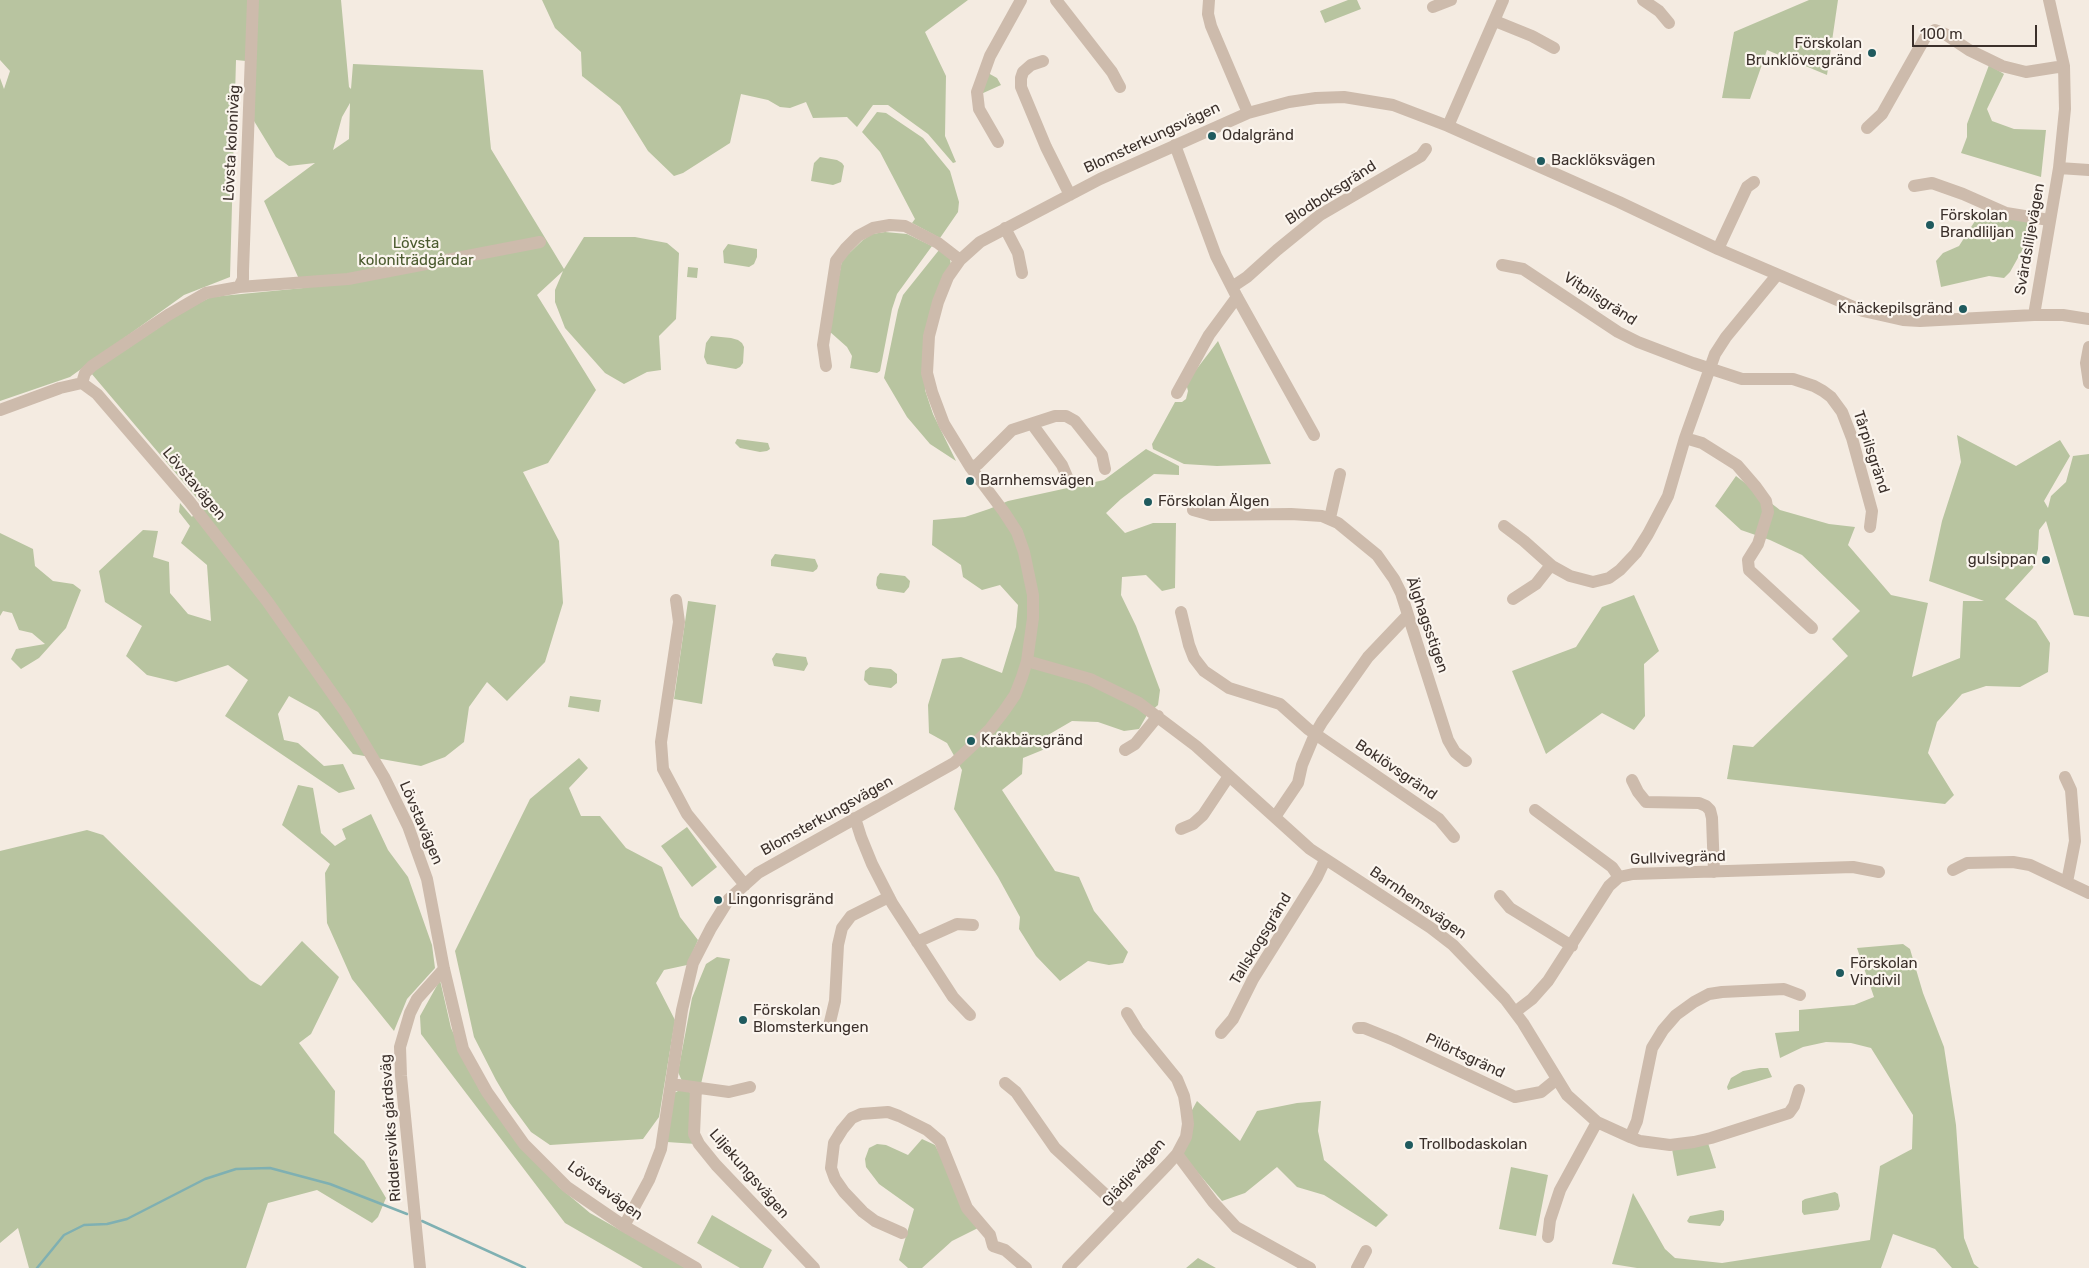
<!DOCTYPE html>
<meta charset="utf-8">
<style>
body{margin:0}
#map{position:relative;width:2089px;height:1268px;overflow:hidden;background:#f4ebe1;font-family:Rubik,sans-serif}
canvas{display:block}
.scale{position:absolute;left:1912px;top:25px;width:125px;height:22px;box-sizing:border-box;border:2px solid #3b302b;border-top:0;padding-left:6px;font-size:15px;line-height:18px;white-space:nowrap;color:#3b302b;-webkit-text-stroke:4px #fbf5ee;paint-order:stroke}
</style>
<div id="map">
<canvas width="2089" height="1268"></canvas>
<div class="scale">100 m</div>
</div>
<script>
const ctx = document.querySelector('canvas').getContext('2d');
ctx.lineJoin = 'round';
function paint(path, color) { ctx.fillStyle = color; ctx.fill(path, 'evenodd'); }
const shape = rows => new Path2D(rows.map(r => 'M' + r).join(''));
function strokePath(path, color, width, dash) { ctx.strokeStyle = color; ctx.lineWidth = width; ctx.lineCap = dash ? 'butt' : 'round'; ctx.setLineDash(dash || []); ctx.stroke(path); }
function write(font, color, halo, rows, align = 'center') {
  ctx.font = font + ' Rubik,sans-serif'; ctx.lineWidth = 4.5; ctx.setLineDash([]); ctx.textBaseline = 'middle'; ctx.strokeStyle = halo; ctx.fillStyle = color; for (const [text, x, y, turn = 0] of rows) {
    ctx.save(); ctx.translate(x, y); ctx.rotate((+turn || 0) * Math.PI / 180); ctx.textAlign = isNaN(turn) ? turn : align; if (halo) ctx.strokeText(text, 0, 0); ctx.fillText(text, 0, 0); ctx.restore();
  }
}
paint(shape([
 [0,0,248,0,246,61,236,60,230,277,184,295,70,377,0,401,0,78,4,89,10,71,0,60],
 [255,0,341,0,349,87,351,89,353,64,483,70,491,149,564,269,584,237,635,237,667,243,679,253,676,319,659,336,661,370,647,372,624,384,605,373,565,328,555,302,555,290,563,271,537,295,596,390,548,463,523,472,559,541,563,603,545,662,507,701,487,682,469,707,464,742,445,757,421,766,353,754,318,712,289,696,278,714,284,740,298,743,324,766,343,764,355,789,339,793,225,716,248,680,228,665,176,682,147,675,126,656,142,626,105,602,99,571,143,530,158,531,153,557,169,562,170,593,188,614,211,621,207,565,181,543,190,526,179,512,180,503,192,517,201,503,91,373,185,310,211,297,303,288,264,201,315,163,289,166,276,157,254,121],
 [350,103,349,139,333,150,342,117],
 [542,0,968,0,925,32,946,76,945,136,956,162,953,163,928,134,888,105,873,105,857,127,847,117,813,118,806,102,790,108,780,107,768,100,741,94,730,143,683,173,674,176,648,151,620,106,582,76,581,52,555,28],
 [1348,0,1357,0,1361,9,1325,23,1320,11],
 [1809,0,1838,0,1827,75,1767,50,1750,99,1722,98,1734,32],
 [1989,65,2004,74,1987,109,1992,121,2014,129,2046,130,2041,177,1961,153,1967,137,1967,124],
 [988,73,997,78,1001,85,981,94],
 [877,112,886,113,923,138,950,171,959,202,958,212,940,238,912,223,915,219,880,152,862,132],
 [820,157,837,160,842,163,844,166,841,182,833,185,811,181,814,163],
 [1982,210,2004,218,2033,222,2024,247,2010,272,2004,278,1989,276,1941,287,1936,261,1943,253,1959,246],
 [885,232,907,234,932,246,897,294,892,309,880,371,877,373,850,368,852,356,847,347,829,331,842,260,863,240,872,234],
 [728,244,757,249,757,257,754,264,749,267,724,263,723,251],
 [939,250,950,259,951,265,938,290,925,390,933,414,956,461,930,444,907,417,884,378,898,310,903,295],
 [688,267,698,268,697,278,687,277],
 [711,336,731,338,738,340,742,343,744,347,743,363,740,367,736,369,707,364,704,357,706,343],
 [1218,341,1271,464,1217,466,1184,464,1153,449,1152,444,1175,402,1182,402,1186,399,1188,391,1186,383],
 [1957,435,2016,466,2060,440,2070,456,2044,501,2048,508,2051,496,2066,482,2073,456,2089,454,2089,617,2074,615,2046,521,2039,530,2038,549,2033,568,2005,599,2036,621,2050,643,2048,672,2020,687,1986,686,1962,694,1937,722,1928,753,1954,795,1945,804,1727,779,1733,745,1753,747,1848,656,1832,639,1860,611,1802,555,1770,540,1741,530,1715,506,1736,476,1780,510,1829,524,1855,527,1848,545,1891,595,1928,603,1912,677,1960,658,1963,601,1984,601,1929,581,1942,521,1961,462],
 [737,439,768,443,770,449,767,451,760,452,740,448,735,443],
 [1146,449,1179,466,1179,475,1154,474,1121,499,1106,513,1125,533,1153,523,1176,523,1175,588,1162,591,1146,575,1122,577,1121,595,1136,626,1160,690,1158,705,1147,715,1139,729,1124,731,1098,722,1072,721,1048,735,1045,749,1023,758,1022,774,1002,790,1055,871,1079,877,1094,911,1128,952,1123,963,1109,965,1088,961,1060,981,1036,956,1019,929,1020,917,998,877,954,809,962,770,947,743,929,733,928,705,942,659,961,657,1002,673,1016,627,1018,605,1000,585,982,590,963,577,961,565,932,545,933,520,965,517,989,509,1008,501,1104,480],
 [0,533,33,549,35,566,53,581,73,584,81,590,66,628,39,658,21,669,11,659,16,649,45,644,32,633,19,630,12,613,3,611,0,616],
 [775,554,815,559,818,566,817,569,813,572,771,566,771,560],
 [880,573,905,576,910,581,909,587,904,593,878,589,876,585,877,577],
 [1634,595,1659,651,1644,664,1645,716,1634,730,1602,713,1546,754,1512,671,1576,647,1602,607],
 [688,601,716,605,702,704,674,699],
 [776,653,806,657,808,664,804,671,774,666,772,659],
 [870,667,891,669,897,674,897,683,891,688,869,685,864,680,865,671],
 [570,696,601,700,599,712,568,707],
 [579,758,588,768,569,788,581,816,600,816,626,848,662,867,680,917,698,940,687,965,664,970,656,983,675,1020,659,1117,643,1139,550,1145,531,1132,509,1102,496,1080,474,1037,455,951,530,799],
 [298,785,313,788,321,833,335,846,346,839,342,829,371,814,388,850,408,877,432,945,435,968,407,999,394,1031,352,979,327,923,325,873,330,864,282,825],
 [687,827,717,867,692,887,661,846],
 [87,830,103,835,250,980,261,986,302,941,339,977,311,1034,299,1043,335,1091,334,1133,364,1161,386,1198,378,1217,372,1223,317,1190,268,1203,246,1268,29,1268,18,1228,0,1243,0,851],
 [1903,944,1910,949,1923,993,1944,1047,1956,1125,1964,1238,1974,1264,1979,1268,1952,1268,1935,1249,1893,1234,1881,1268,1637,1268,1612,1264,1633,1193,1665,1249,1675,1258,1722,1263,1870,1240,1880,1166,1912,1149,1913,1115,1871,1048,1851,1043,1826,1042,1803,1047,1780,1058,1775,1033,1799,1031,1799,1010,1854,1005,1874,997,1857,948],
 [717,957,730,959,701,1084,682,1081,678,1072,692,998,706,964],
 [440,980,451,1028,480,1091,559,1187,590,1213,687,1268,643,1268,565,1223,421,1034,420,1016],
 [1760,1068,1768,1068,1772,1077,1728,1090,1727,1087,1731,1078,1743,1071],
 [680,1090,693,1093,696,1144,667,1142,674,1093],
 [1197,1101,1240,1141,1257,1111,1297,1103,1321,1101,1318,1131,1324,1160,1388,1215,1376,1227,1324,1195,1297,1187,1277,1167,1245,1193,1222,1201,1182,1154,1191,1112],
 [922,1139,935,1145,978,1228,952,1241,922,1268,908,1268,899,1260,914,1209,879,1184,866,1167,865,1159,869,1148,877,1144,886,1145,908,1155],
 [1708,1143,1716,1168,1677,1176,1672,1149],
 [1511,1167,1548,1175,1536,1236,1499,1229],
 [1835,1192,1838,1194,1840,1206,1838,1210,1804,1215,1802,1212,1802,1201,1805,1199],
 [1721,1210,1724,1211,1724,1220,1720,1226,1689,1223,1687,1221,1690,1216],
 [712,1215,772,1250,763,1268,740,1268,697,1243],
 [1198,1258,1216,1268,1186,1268]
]), '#b8c4a0');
strokePath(shape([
 [422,1221,525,1268],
 [37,1268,64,1235,84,1225,107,1224,127,1219,205,1179,236,1169,270,1168,330,1184,407,1214]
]), '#7fb0b2', 2.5);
strokePath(shape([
 [1056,0,1112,72,1120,87],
 [1209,0,1208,14,1211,26,1248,113],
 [1643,0,1659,11,1669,23],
 [1433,7,1451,0],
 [1495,21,1532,36,1554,48],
 [1043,61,1031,65,1023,72,1021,78,1021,87,1046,147,1070,195],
 [1448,126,1503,0],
 [1867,128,1882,114,1926,36,1935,30,1945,34,1969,50,2002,66,2026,72,2064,66],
 [998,142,979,109,977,92,990,56,1021,0],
 [1175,145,1216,256,1237,297,1314,435],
 [2059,168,2089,170],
 [1914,186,1932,183,1963,194,2006,213,2049,220],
 [1005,228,1018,253,1022,273],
 [1718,249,1747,187,1754,182],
 [1502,265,1523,269,1618,332,1638,342,1693,363,1742,379,1793,379,1814,386,1823,391,1831,397,1842,412,1852,438,1872,511,1870,527],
 [239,287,243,279,243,271,253,0],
 [1232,287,1247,277,1277,250,1320,215,1421,156,1426,149],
 [2034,315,2059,168,2065,109,2064,66,2049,0],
 [2089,347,2086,363,2089,383],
 [826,366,823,345,836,261,846,248,858,236,873,228,890,225,905,226,938,243,960,260],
 [82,383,97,394,189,501,267,601,346,713,384,777,408,826,427,879,444,969,463,1049,487,1092,524,1144,567,1187,624,1226,696,1268],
 [82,383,85,373,92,366,168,315,206,293,239,287,348,279,540,242],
 [1177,393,1209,335,1237,297],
 [0,410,60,388,82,383],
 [1032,424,1062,465,1068,479],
 [1685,438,1702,443,1737,465,1756,487,1766,501,1768,512,1758,544,1748,560,1749,570,1812,628],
 [971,468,978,464,1012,430,1055,416,1066,416,1075,421,1102,455,1105,469],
 [1193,510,1211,515,1291,514,1322,516,1338,523,1377,555,1394,579,1401,593,1448,740,1455,752,1466,761],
 [1330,518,1340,474],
 [1504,526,1524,541,1552,566,1570,576,1593,582,1609,578,1620,570,1636,553,1648,534,1668,496,1685,438,1715,354,1726,337,1777,275],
 [1513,599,1536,584,1551,565],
 [676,600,679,622,661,742,663,769,687,814,745,885],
 [1181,612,1189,645,1194,658,1204,671,1229,688,1280,704,1308,729,1439,819,1454,837],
 [1027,661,1090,679,1139,703,1196,746,1310,849,1431,928,1453,945,1505,999,1523,1023,1567,1095,1597,1122,1560,1190,1550,1220,1548,1237],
 [1125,750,1135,744,1158,716],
 [2065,777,2071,790,2075,841,2067,882],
 [1632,780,1638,792,1646,802,1699,803,1706,806,1710,810,1712,818,1714,872],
 [1535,810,1612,867,1619,877],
 [1275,817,1298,783,1302,765,1315,734,1322,722,1368,657,1407,616],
 [855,818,861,837,872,864,892,903,953,997,970,1015],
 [1181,829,1193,824,1203,815,1229,776],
 [1953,870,1967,863,2013,862,2030,865,2089,893],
 [1500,896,1510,908,1572,946],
 [917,942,957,924,973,925],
 [1515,1012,1532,999,1548,981,1609,886,1619,877,1633,874,1853,867,1879,872],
 [829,1026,835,1001,838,945,842,928,851,916,889,897],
 [1358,1028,1364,1028,1394,1040,1515,1097,1541,1092,1557,1079],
 [1221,1033,1233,1019,1253,979,1317,877,1325,860],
 [1005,1083,1016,1092,1055,1148,1123,1211],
 [671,1084,729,1092,750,1087],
 [696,1088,694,1134,699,1144,716,1165,814,1268],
 [1597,1122,1630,1137,1637,1121,1652,1048,1663,1030,1676,1015,1694,1002,1709,994,1722,992,1784,989,1800,995],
 [1630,1137,1640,1141,1670,1145,1694,1142,1711,1138,1789,1113,1794,1106,1799,1090],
 [1177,1154,1213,1202,1236,1227,1310,1268],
 [624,1226,649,1180,661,1149,682,1010,693,963,711,928,729,899,758,873,954,763,990,729,1004,711,1015,695,1022,677,1027,661,1033,618,1033,595,1024,552,1017,532,1004,512,971,468,944,424,932,392,927,373,929,336,938,302,948,277,960,260,980,242,1100,179,1248,113,1289,102,1316,98,1344,97,1393,105,1448,126,1619,202,1718,249,1863,311,1903,320,1920,321,2034,315,2063,315,2089,319],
 [902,1233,875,1221,863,1212,844,1192,835,1179,831,1168,834,1143,842,1130,852,1118,861,1114,888,1112,899,1116,927,1130,940,1141,967,1208,990,1235,993,1246,1005,1250,1026,1268],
 [420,1268,401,1076,400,1047,410,1013,417,999,444,969],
 [1068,1268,1168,1164,1177,1154,1186,1137,1188,1124,1186,1108,1184,1096,1177,1079,1138,1031,1127,1013],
 [1357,1268,1366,1251]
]), '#cdbbac', 12);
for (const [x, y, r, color] of [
 [1872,53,5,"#1f5a5e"],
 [1212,136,5,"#1f5a5e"],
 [1541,161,5,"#1f5a5e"],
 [1930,225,5,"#1f5a5e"],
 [1963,309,5,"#1f5a5e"],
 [970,481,5,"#1f5a5e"],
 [1148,502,5,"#1f5a5e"],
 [2046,560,5,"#1f5a5e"],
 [971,741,5,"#1f5a5e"],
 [718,900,5,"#1f5a5e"],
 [1840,973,5,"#1f5a5e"],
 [743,1020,5,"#1f5a5e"],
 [1409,1145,5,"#1f5a5e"]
]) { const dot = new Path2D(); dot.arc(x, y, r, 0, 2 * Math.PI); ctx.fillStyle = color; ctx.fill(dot); strokePath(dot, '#fbf5ee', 2); }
write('15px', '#3b302b', '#fbf5ee', [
 ["Förskolan",1862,44,"right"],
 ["Brunklövergränd",1862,61,"right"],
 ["Odalgränd",1222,136],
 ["Backlöksvägen",1551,161],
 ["Förskolan",1940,216],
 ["Brandliljan",1940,233],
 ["Knäckepilsgränd",1953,309,"right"],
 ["Barnhemsvägen",980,481],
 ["Förskolan Älgen",1158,502],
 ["gulsippan",2036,560,"right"],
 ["Kråkbärsgränd",981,741],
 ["Lingonrisgränd",728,900],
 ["Förskolan",1850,964],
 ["Vindivil",1850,981],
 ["Förskolan",753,1011],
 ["Blomsterkungen",753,1028],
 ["Trollbodaskolan",1419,1145]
], 'left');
write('15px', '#3b302b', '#fbf5ee', [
 ["Blomsterkungsvägen",1152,138,-25],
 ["Lövsta koloniväg",232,143,-87],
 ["Blodboksgränd",1331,193,-33],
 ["Svärdsliljevägen",2030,239,-80],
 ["Vitpilsgränd",1600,299,33],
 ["Tårpilsgränd",1871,452,72],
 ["Lövstavägen",194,484,50],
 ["Älghagsstigen",1427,625,71],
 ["Boklövsgränd",1396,770,34],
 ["Blomsterkungsvägen",827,816,-29],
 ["Lövstavägen",421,823,67],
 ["Gullvivegränd",1678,858,-2],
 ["Barnhemsvägen",1418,903,35],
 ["Tallskogsgränd",1261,939,-59],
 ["Pilörtsgränd",1465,1056,25],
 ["Riddersviks gårdsväg",391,1128,-94],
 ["Glädjevägen",1134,1173,-48],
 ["Liljekungsvägen",749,1174,49],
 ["Lövstavägen",605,1191,36]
]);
write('15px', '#4a5a2e', '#fbf5ee', [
 ["Lövsta",416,244],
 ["koloniträdgårdar",416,261]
]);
</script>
